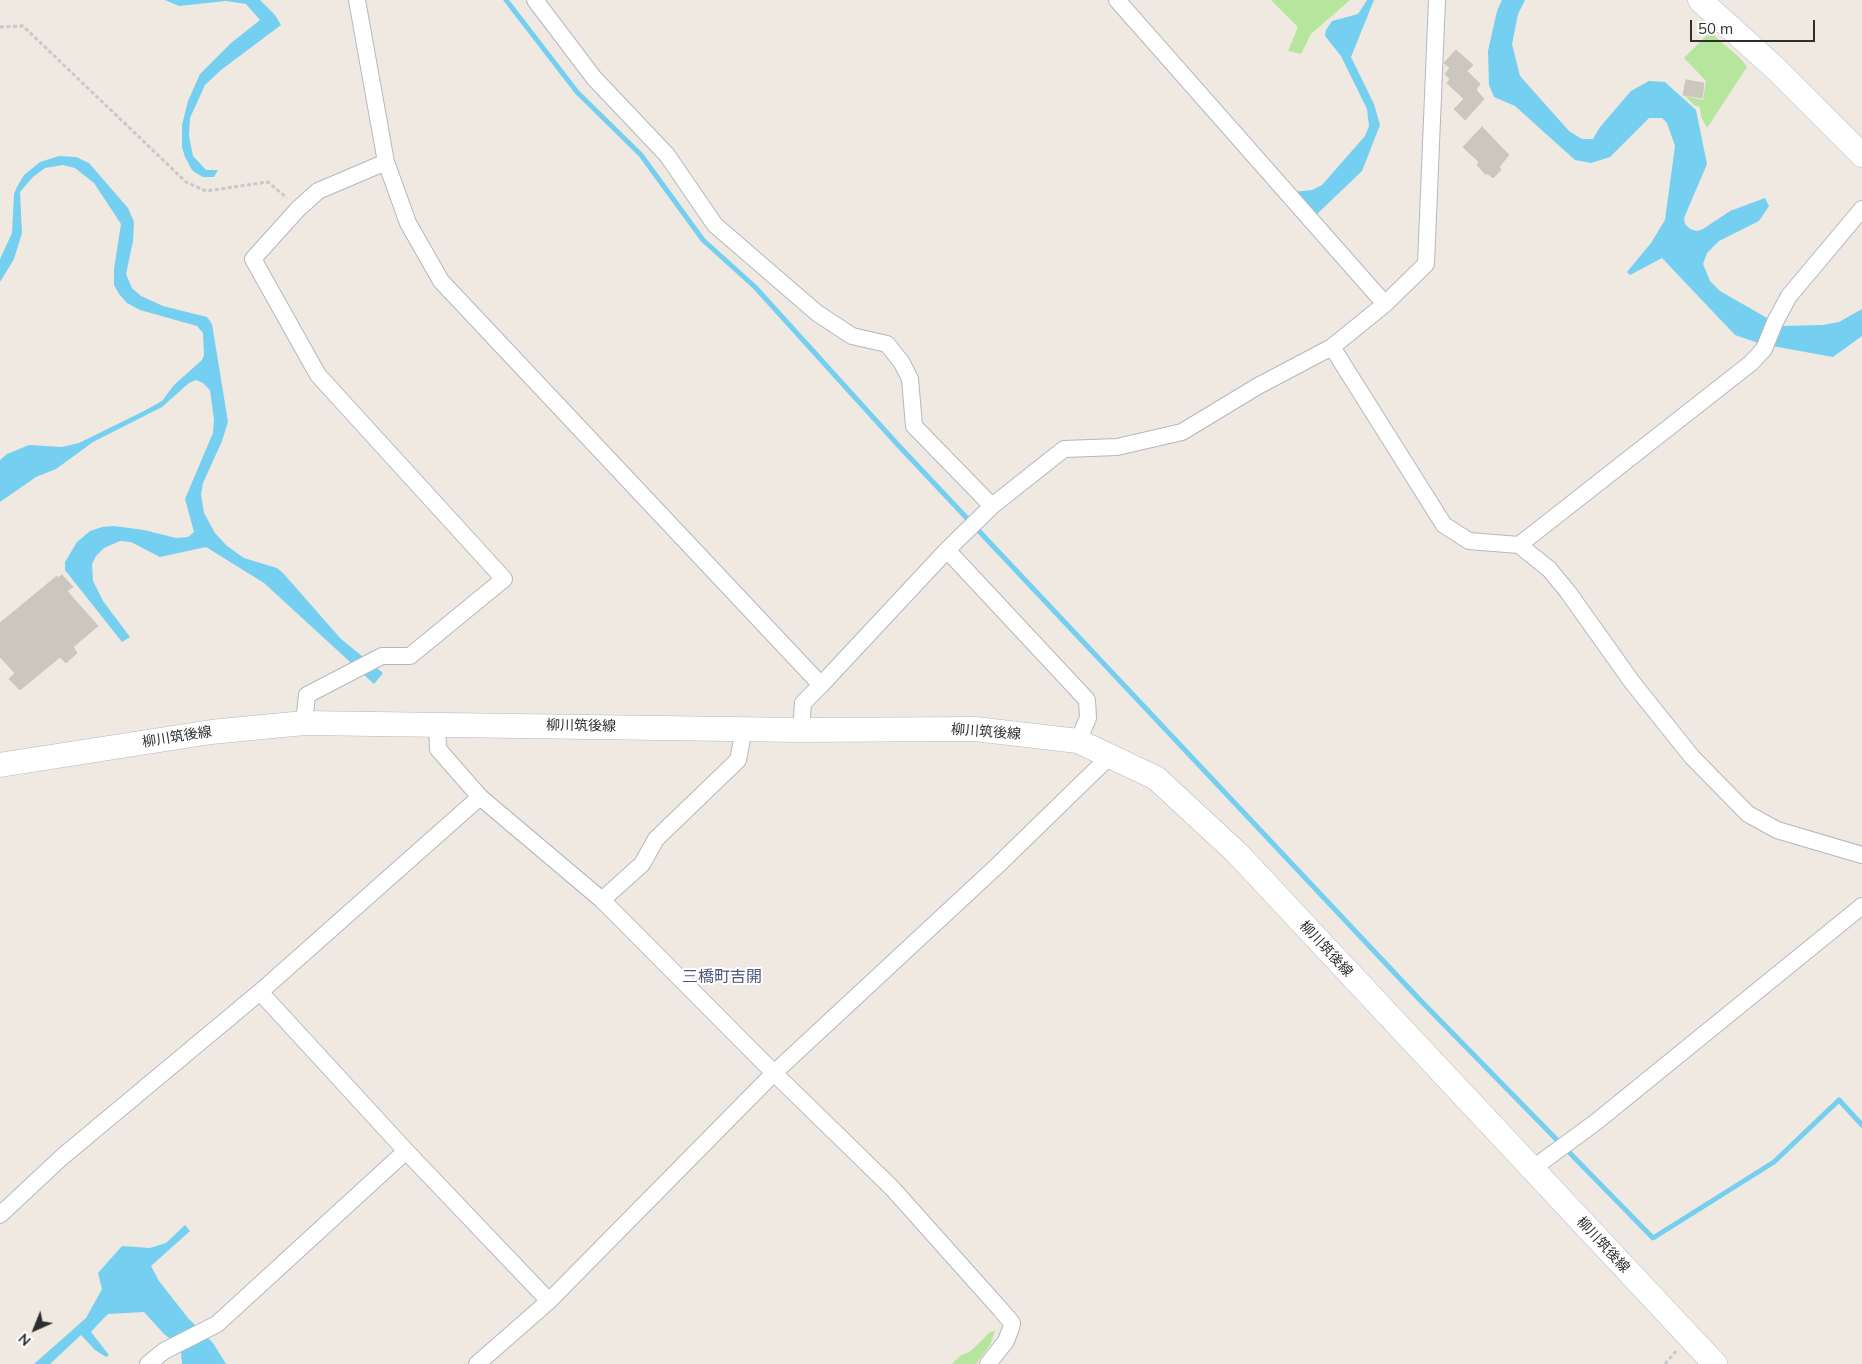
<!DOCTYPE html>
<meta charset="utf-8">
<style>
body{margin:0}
#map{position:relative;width:1862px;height:1364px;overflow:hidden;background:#efe9e1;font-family:Mulish,sans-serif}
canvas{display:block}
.north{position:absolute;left:10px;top:1304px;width:50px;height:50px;-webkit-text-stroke:4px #fff;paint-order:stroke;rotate:224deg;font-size:14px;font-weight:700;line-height:20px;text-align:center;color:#2e2e2e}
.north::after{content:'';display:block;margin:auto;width:18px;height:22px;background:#2e2e2e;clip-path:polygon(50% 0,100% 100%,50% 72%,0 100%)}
.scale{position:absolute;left:1690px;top:20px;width:125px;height:22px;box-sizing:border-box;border:2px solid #2e2e2e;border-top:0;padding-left:6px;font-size:15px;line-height:18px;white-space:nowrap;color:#2e2e2e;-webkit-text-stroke:4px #fff;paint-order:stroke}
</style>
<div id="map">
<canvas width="1862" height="1364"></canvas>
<div class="north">N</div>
<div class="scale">50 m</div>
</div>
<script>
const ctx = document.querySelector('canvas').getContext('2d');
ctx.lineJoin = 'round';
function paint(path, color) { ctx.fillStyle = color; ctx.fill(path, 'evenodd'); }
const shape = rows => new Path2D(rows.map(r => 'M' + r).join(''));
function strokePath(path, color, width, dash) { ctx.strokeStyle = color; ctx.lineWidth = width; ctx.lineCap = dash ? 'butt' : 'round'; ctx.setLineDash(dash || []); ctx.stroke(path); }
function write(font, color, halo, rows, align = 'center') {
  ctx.font = font + ' Mulish,"Noto Sans JP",sans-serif'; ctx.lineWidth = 4; ctx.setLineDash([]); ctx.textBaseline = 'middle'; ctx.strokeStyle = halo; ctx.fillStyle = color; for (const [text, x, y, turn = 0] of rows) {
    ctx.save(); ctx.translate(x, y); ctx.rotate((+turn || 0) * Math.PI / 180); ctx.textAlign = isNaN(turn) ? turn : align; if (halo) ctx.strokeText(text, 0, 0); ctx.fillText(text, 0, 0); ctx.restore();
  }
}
paint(shape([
 [1271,0,1350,0,1311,34,1301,54,1288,51,1298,27],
 [1710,32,1741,59,1747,67,1707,128,1701,117,1700,107,1694,105,1685,96,1703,100,1706,81,1684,58],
 [995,1331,990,1345,976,1364,952,1364,960,1356,971,1351,990,1332]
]), '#b6e59e');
paint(shape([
 [165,0,260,0,275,15,281,25,221,70,205,85,190,118,189,136,193,156,206,170,218,170,214,177,203,177,196,173,192,170,185,157,182,147,182,125,188,101,200,74,231,43,260,20,246,4,226,1,179,6],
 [1367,0,1374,0,1351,57,1374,104,1380,125,1362,171,1316,215,1293,192,1312,190,1322,185,1365,136,1369,126,1367,109,1341,56,1325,36,1326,30,1332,21,1358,14],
 [1502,0,1525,0,1518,14,1512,44,1520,76,1569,131,1582,139,1593,139,1600,127,1631,91,1649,81,1665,82,1696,110,1707,164,1684,218,1685,224,1690,229,1697,231,1703,229,1730,211,1765,198,1769,206,1759,221,1719,241,1707,253,1703,264,1710,281,1720,291,1781,326,1823,325,1839,322,1862,309,1862,336,1833,357,1761,344,1735,335,1662,258,1630,275,1627,272,1651,243,1665,220,1675,146,1667,123,1662,118,1649,118,1610,157,1591,163,1575,160,1515,106,1494,97,1489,85,1488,51,1497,11],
 [59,156,76,157,89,163,128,208,134,222,133,241,126,274,132,288,141,296,163,306,207,317,212,324,228,422,222,441,203,483,201,494,204,513,215,533,227,546,244,558,277,568,283,573,341,639,383,673,374,684,264,583,206,547,160,557,131,542,120,541,104,548,96,556,92,564,93,581,103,601,130,637,122,642,65,570,65,562,77,542,90,531,102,527,114,526,144,530,176,538,188,537,194,532,185,499,213,433,214,420,210,390,203,383,196,380,189,383,162,407,93,442,56,469,36,477,0,502,0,460,7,454,29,445,62,447,79,443,144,411,162,401,174,385,202,360,204,355,203,333,197,326,140,310,127,303,119,294,114,285,114,269,121,224,94,183,75,168,63,165,45,168,33,177,20,192,22,233,14,259,0,282,0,259,12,233,14,194,17,187,24,175,40,162],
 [185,1225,190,1231,151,1266,159,1281,188,1318,213,1343,226,1364,182,1364,181,1353,176,1343,164,1334,144,1312,108,1314,99,1323,91,1332,109,1355,106,1357,95,1350,81,1335,50,1364,34,1364,86,1318,102,1289,98,1273,122,1246,150,1248,166,1243]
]), '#75cff0');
strokePath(shape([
 [506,0,577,92,641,155,703,240,755,287,899,446,1420,1000,1653,1238,1774,1162,1839,1100,1862,1125]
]), '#75cff0', 5);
const building = shape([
 [1456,50,1473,65,1467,71,1480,84,1476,90,1484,99,1465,120,1454,109,1464,99,1447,83,1450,79,1445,74,1450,68,1444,63,1456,50],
 [1686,80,1704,83,1702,98,1683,95,1686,80],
 [1482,127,1509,155,1499,167,1501,170,1493,178,1487,173,1486,175,1477,165,1479,162,1463,147,1482,127],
 [62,575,73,587,67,591,98,626,73,647,77,653,66,663,60,657,20,690,9,679,15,673,0,657,0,623,57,576,58,578,62,575]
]);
paint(building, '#cbc7bf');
strokePath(building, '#cbc5ba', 1);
const street = shape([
 [357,0,386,162,408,223,441,281,821,685,803,703,801,730],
 [535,0,594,78,667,155,715,225,817,313,852,336,887,344,902,363,910,379,914,426,992,506],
 [1117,0,1385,304],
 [1332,347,1444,525,1469,541,1519,545,1549,569,1568,592,1632,682,1692,757,1748,814,1777,830,1862,855],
 [1519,545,1751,363,1764,349,1775,322,1789,296,1862,209],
 [947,550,992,506,1064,449,1117,447,1182,432,1258,386,1332,347,1385,304,1426,264,1437,0],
 [821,685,947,550,1087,700,1088,718,1078,741],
 [304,723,307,695,382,656,410,656,504,579,318,375,253,259,298,209,318,191,386,162],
 [437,724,438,749,480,797,602,900,774,1073,892,1188,1001,1310,1012,1323,1011,1328,1006,1341,988,1364],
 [602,900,642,864,656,839,738,760,744,729],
 [260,992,406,1151,549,1301],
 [1532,1169,1596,1122,1862,906],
 [0,1215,62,1157,260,992,480,797],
 [148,1364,164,1351,217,1324,406,1151],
 [477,1364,549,1301,774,1073,998,865,1110,756]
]);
const secondary = shape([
 [1700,0,1776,69,1862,155],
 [0,765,211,732,304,723,801,730,975,729,1078,741,1156,778,1237,853,1715,1364]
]);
strokePath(street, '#b4b7c1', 18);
strokePath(secondary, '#b4b7c1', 25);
strokePath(shape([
 [0,27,23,26,186,182,206,191,268,182,287,198],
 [1665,1364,1677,1350]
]), '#c9c9c9', 3, [4, 2.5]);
strokePath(street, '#fff', 16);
strokePath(secondary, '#fff', 24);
write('14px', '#2e2e2e', '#fff', [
 ["柳川筑後線",581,726,1],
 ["柳川筑後線",986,732,4],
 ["柳川筑後線",177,737,-9],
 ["柳川筑後線",1326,949,47],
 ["柳川筑後線",1603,1245,47]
]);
write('16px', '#4d5680', '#fff', [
 ["三橋町吉開",722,977]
]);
</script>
